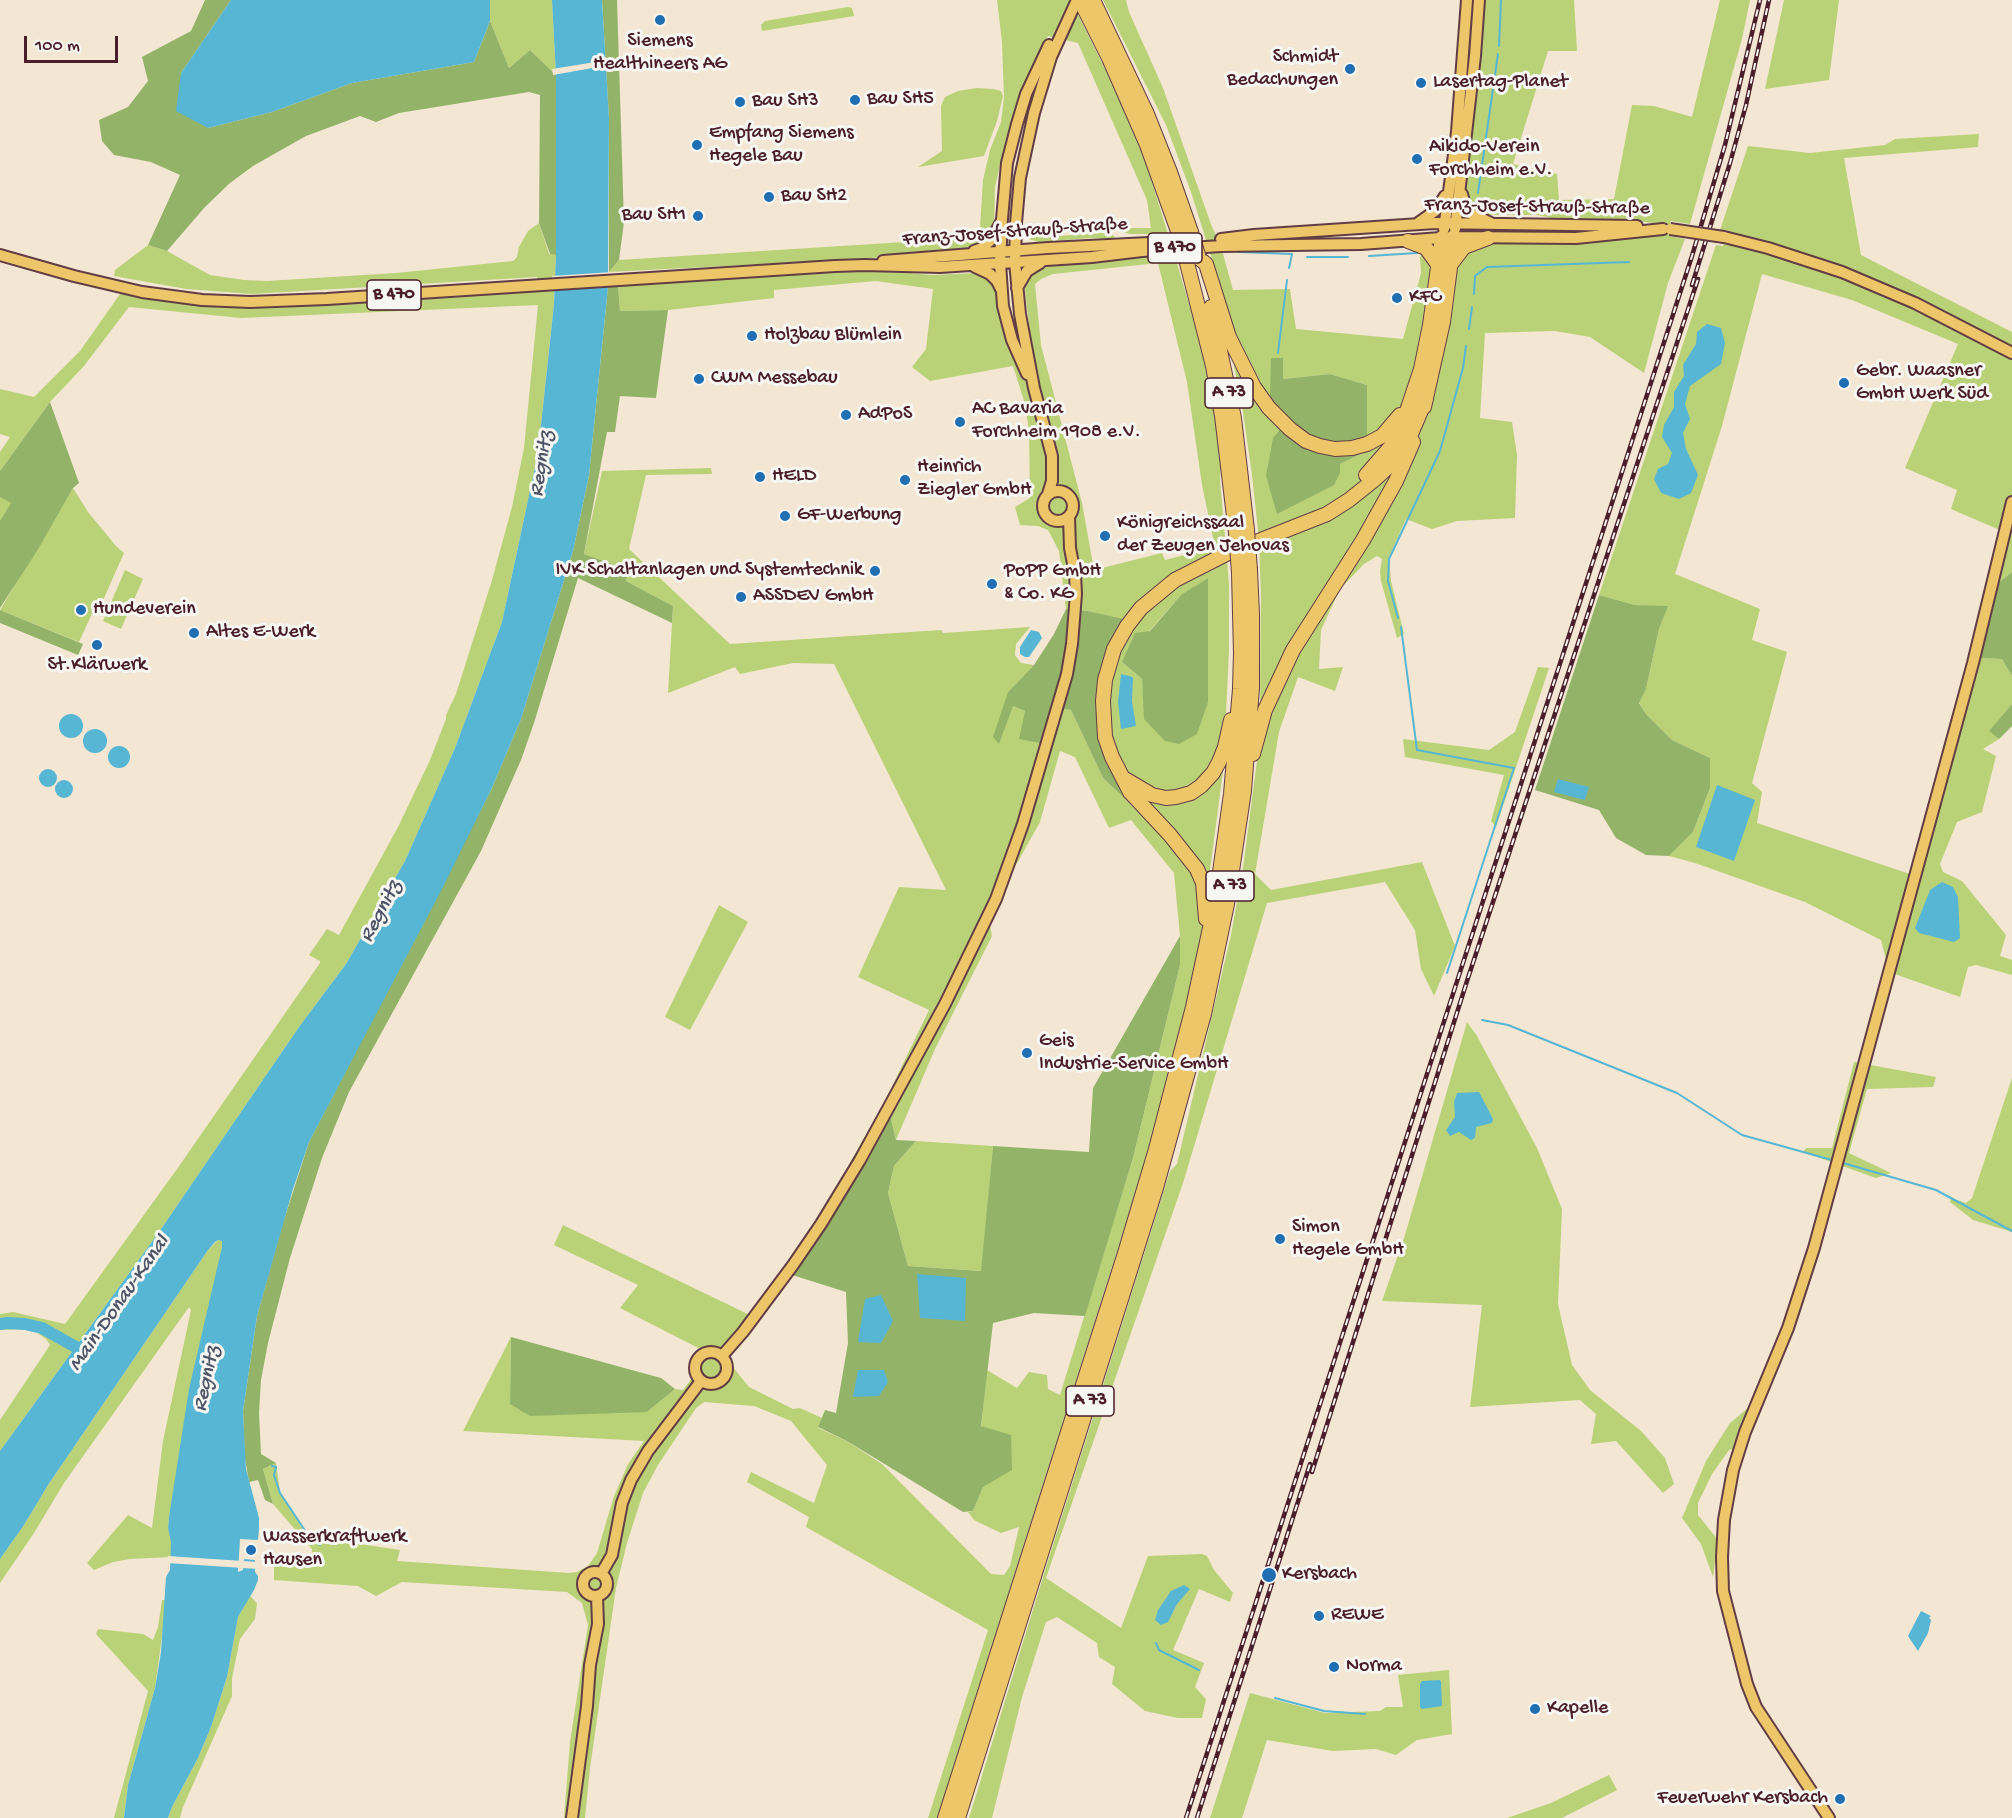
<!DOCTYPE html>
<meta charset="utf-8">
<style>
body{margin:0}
#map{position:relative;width:2012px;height:1818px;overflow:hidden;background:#f3e6d3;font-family:"Gochi Hand",sans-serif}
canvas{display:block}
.scale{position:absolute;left:24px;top:36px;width:94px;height:27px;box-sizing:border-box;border:3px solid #4a1f2b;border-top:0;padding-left:8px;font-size:18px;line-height:21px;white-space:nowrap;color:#4a1f2b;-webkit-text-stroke:4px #f6f6f2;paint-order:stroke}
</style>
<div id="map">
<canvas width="2012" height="1818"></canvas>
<div class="scale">100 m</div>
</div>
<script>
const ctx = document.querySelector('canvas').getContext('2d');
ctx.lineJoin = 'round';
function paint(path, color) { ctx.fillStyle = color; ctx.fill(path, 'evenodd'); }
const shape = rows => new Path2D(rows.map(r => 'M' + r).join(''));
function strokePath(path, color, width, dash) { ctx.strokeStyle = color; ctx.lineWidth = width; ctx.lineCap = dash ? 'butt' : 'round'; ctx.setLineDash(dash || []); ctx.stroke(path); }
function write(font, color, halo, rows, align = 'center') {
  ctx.font = font + ' "Gochi Hand",sans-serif'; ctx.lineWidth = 6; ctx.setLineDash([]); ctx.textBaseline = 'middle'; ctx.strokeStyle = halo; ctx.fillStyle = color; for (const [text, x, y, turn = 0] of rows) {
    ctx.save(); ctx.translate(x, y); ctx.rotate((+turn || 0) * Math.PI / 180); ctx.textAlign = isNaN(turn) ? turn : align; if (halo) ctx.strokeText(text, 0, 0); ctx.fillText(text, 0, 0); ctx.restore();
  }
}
paint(shape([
 [490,0,552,0,556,75,530,50,509,68,490,21],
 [997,0,1071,0,1112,83,1131,125,1145,160,1168,234,1130,234,1108,228,1151,228,1147,200,1078,43,1048,36,1028,75,1001,161,995,187,994,224,988,237,975,247,862,259,609,272,619,260,968,238,977,235,980,228,983,180,990,150,1001,122,1004,97,1002,42],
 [1103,0,1126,0,1129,12,1163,88,1212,227,1220,243,1233,290,1290,289,1296,329,1403,339,1421,273,1420,258,1422,250,1481,242,1669,232,1669,236,1685,239,1668,283,1644,373,1590,337,1555,331,1485,333,1480,418,1512,422,1517,455,1515,518,1457,521,1432,529,1406,519,1389,557,1391,581,1404,634,1397,638,1381,581,1380,571,1382,559,1377,556,1364,564,1340,589,1321,630,1319,669,1343,667,1335,691,1298,677,1279,732,1255,874,1271,890,1422,862,1455,946,1434,996,1421,969,1415,930,1385,882,1267,903,1183,1183,1046,1578,1121,1628,1148,1556,1202,1554,1207,1556,1214,1570,1233,1593,1230,1602,1199,1589,1173,1650,1204,1663,1195,1687,1206,1699,1202,1718,1178,1718,1145,1711,1112,1684,1115,1667,1099,1657,1097,1643,1057,1617,1046,1622,1022,1697,992,1818,969,1818,1043,1577,1170,1171,1177,1164,1231,935,1243,868,1257,761,1267,718,1260,713,1261,597,1259,540,1252,475,1243,412,1215,269,1191,192,1166,125],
 [1271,358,1283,359,1283,379,1330,374,1367,385,1367,451,1340,464,1340,473,1287,421],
 [1482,0,1574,0,1577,51,1548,51,1513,164,1557,174,1559,200,1614,199,1632,105,1654,106,1692,117,1720,0,1750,0,1742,39,1690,224,1671,221,1670,225,1628,220,1556,219,1537,215,1482,215,1472,210,1465,190,1476,88],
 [1784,0,1839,0,1829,80,1765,89],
 [848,7,852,8,854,16,762,31,761,25,765,21],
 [977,88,993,89,1001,91,1003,96,997,121,984,156,918,167,942,151,941,106,945,97,958,91],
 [1979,134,1978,147,1844,158,1861,255,2012,332,2012,572,1997,584,2009,534,1951,509,1957,490,1905,468,1958,344,1852,300,1762,274,1722,426,1675,574,1760,609,1752,640,1787,652,1752,783,1762,792,1757,823,1919,877,1979,658,2002,659,2012,676,2012,704,1990,731,1999,739,1983,749,1996,756,1982,812,1957,822,1940,864,1943,872,1962,881,2006,935,2000,956,2012,960,2012,975,1976,965,1968,967,1960,997,1889,972,1881,940,1805,902,1695,863,1669,856,1693,832,1710,788,1710,758,1672,740,1646,714,1639,702,1646,689,1659,629,1667,607,1635,605,1599,595,1716,245,1723,246,1725,231,1720,230,1748,146,1810,153,1885,145,1895,139],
 [539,223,549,254,556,255,554,304,538,453,502,622,455,748,405,861,346,964,299,1027,159,1232,0,1451,0,1420,50,1345,46,1339,36,1332,22,1329,0,1330,0,1314,13,1312,65,1324,177,1169,320,963,320,961,309,955,327,929,339,935,399,825,430,760,446,719,446,715,456,694,492,580,512,507,524,448,538,305,241,318,129,307,84,366,50,402,0,471,0,452,10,437,0,434,0,389,34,397,80,351,120,294,171,302,247,307,319,304,540,291,537,277,252,294,186,289,114,276,115,270,148,245,167,251,210,275,244,280,267,281,396,273,513,261,517,257,519,247,528,231],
 [1101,233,1112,234,1115,238,1113,239,1091,238,1039,242,1028,239,1031,235,1042,237],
 [1174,253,1198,335,1211,393,1221,460,1220,480,1229,583,1229,649,1226,714,1219,745,1224,764,1208,885,1203,937,1187,1009,1145,1163,937,1818,928,1818,988,1630,806,1527,809,1517,747,1482,751,1472,814,1503,827,1465,791,1421,754,1406,704,1402,696,1408,658,1465,643,1493,627,1543,616,1588,590,1768,585,1818,564,1818,570,1742,588,1625,582,1603,567,1592,402,1582,376,1596,358,1586,274,1580,274,1565,311,1567,312,1549,273,1504,263,1469,276,1463,280,1492,307,1536,400,1550,397,1561,569,1573,577,1572,588,1566,597,1553,614,1496,628,1464,644,1441,463,1431,511,1337,510,1404,647,1412,675,1389,683,1390,710,1354,620,1308,638,1285,554,1245,563,1225,754,1317,724,1356,749,1387,793,1409,800,1408,822,1418,818,1428,847,1441,882,1464,991,1574,1004,1575,1010,1566,1019,1527,1001,1533,974,1520,968,1512,973,1511,983,1487,981,1427,987,1370,1017,1388,1029,1372,1047,1375,1048,1389,1060,1395,1133,1158,1180,965,1180,936,1174,873,1131,820,1109,828,1075,757,1060,751,1040,822,988,915,992,936,935,1049,896,1140,886,1099,929,1010,858,977,899,887,946,890,834,664,793,663,740,674,735,667,668,693,673,606,626,581,629,570,584,554,602,471,711,468,712,474,646,475,629,549,730,644,941,630,943,633,1030,627,1016,644,1015,655,1021,663,1034,665,1008,692,1013,706,1025,711,1041,743,1051,707,1071,710,1103,778,1133,805,1110,770,1100,743,1096,703,1103,668,1123,620,1088,611,1066,609,1059,551,1048,530,1038,526,1020,525,1015,507,1030,498,1029,431,1025,404,1013,366,930,381,912,367,926,349,933,289,876,281,774,290,774,298,668,310,620,311,618,286,863,269,932,275,979,273,984,274,995,285,1013,349,1033,360,1025,289,1027,276,1045,265],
 [1158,263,1187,382,1202,485,1215,547,1165,560,1162,553,1094,570,1082,503,1041,345,1035,284,1041,279,1053,274],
 [1181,595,1145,719,1142,679,1122,662],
 [73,488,88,512,116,546,124,553,100,607,96,605,79,642,0,610],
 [0,497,12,502,1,521,0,521],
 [125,570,143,579,121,629,103,621],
 [1538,667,1549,668,1496,827,1491,821,1504,775,1405,757,1403,739,1489,750,1515,732],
 [719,905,748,922,690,1030,665,1017],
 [1467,1022,1477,1036,1537,1148,1562,1209,1558,1304,1572,1365,1590,1390,1641,1431,1665,1458,1674,1484,1663,1493,1616,1441,1591,1444,1596,1414,1580,1400,1470,1407,1482,1305,1382,1301,1405,1235],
 [1854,1062,1936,1077,1933,1087,1867,1089,1849,1153,1891,1173,1876,1178,1803,1152,1806,1148,1832,1148],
 [2012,1078,2012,1232,1973,1220,1950,1202,1951,1198,1966,1203,1972,1198],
 [916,1141,993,1146,982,1271,908,1266,888,1193,894,1166],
 [218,1240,222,1241,222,1247,169,1517,168,1528,171,1539,171,1557,130,1559,113,1562,94,1570,87,1563,128,1515,152,1528,163,1441,191,1310,189,1307,64,1483,34,1533,0,1583,0,1559,24,1525,48,1485,208,1250],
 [1754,1403,1736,1448,1729,1450,1712,1474,1698,1503,1698,1515,1718,1540,1713,1577,1701,1544,1682,1518,1706,1461,1730,1423],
 [250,1596,257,1603,255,1619,240,1639,232,1678,232,1696,183,1807,180,1818,168,1818,172,1807,198,1758,211,1727,227,1677,238,1617],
 [162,1600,165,1600,163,1629,155,1688,128,1785,124,1818,114,1818,148,1691,96,1634,98,1629,143,1634,153,1640,158,1627],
 [1449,1670,1452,1734,1417,1740,1396,1755,1376,1749,1333,1751,1267,1740,1242,1818,1210,1818,1250,1693,1325,1713,1380,1711,1386,1707,1403,1707,1398,1675],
 [1609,1775,1617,1790,1562,1818,1507,1818,1551,1803]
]), '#bad277');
paint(shape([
 [205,0,231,0,181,73,208,128,272,112,352,83,474,62,490,21,509,68,530,50,556,75,556,255,550,254,539,223,540,95,529,92,399,113,376,122,360,116,306,136,253,166,230,183,205,207,167,251,148,245,180,175,151,162,114,155,102,141,99,120,128,107,148,81,142,57,191,31],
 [602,0,617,0,624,222,619,260,609,272,609,118],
 [618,286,620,311,668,310,656,398,620,396,615,432,607,432,584,554,629,570,626,581,673,606,672,623,578,578,534,723,521,760,481,851,349,1092,322,1158,290,1258,268,1343,261,1380,259,1413,261,1454,276,1463,263,1469,273,1504,265,1500,258,1480,249,1482,245,1459,243,1411,257,1316,282,1226,309,1142,491,790,521,719,573,551,589,475,608,287],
 [1271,358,1283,358,1283,379,1330,374,1367,385,1367,451,1340,464,1340,473,1334,485,1277,514,1266,476,1273,438,1287,421,1270,396],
 [50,402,79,483,73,488,37,551,0,608,0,521,11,503,0,497,0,471],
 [2012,572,2012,676,2002,659,1979,658,1997,584],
 [1208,578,1208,702,1197,734,1179,744,1165,741,1144,719,1142,679,1122,662,1135,633,1150,631,1181,595],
 [1599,595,1635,605,1668,606,1659,629,1646,689,1639,703,1646,714,1672,740,1710,758,1710,788,1693,832,1669,856,1646,855,1616,838,1599,810,1535,790],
 [1066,609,1088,611,1123,619,1103,668,1096,703,1100,743,1110,770,1135,808,1103,778,1071,710,1051,707,1040,743,1019,739,1025,711,1013,706,999,744,993,737,1008,692,1034,665,1054,634],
 [0,610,83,644,78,655,0,623],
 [2012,704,2012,726,1999,739,1989,731],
 [1180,936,1180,965,1133,1158,1085,1316,1034,1313,993,1323,981,1426,1011,1435,1012,1470,983,1487,973,1511,963,1512,847,1441,818,1427,825,1410,836,1413,848,1343,846,1292,789,1274,834,1204,851,1161,886,1099,896,1140,916,1141,894,1166,888,1193,908,1266,981,1271,993,1146,1089,1152,1093,1088],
 [511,1337,661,1378,675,1389,647,1412,530,1416,510,1404]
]), '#93b468');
paint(shape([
 [231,0,490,0,490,21,474,62,352,83,272,112,208,128,176,111,181,73],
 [552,0,602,0,609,118,608,287,589,475,573,551,521,719,491,790,443,887,309,1142,293,1189,257,1316,243,1411,246,1469,259,1518,259,1529,258,1540,240,1539,238,1572,243,1570,244,1559,255,1560,255,1572,258,1576,258,1580,254,1590,238,1617,227,1677,211,1727,198,1758,172,1807,168,1818,124,1818,128,1785,155,1688,161,1652,166,1577,170,1570,171,1542,168,1528,169,1517,189,1389,222,1247,222,1241,218,1240,215,1242,208,1250,48,1485,24,1525,0,1559,0,1451,159,1232,299,1027,346,964,405,861,455,748,502,622,538,453,554,304,556,255,556,75],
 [1707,324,1721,328,1725,343,1721,364,1690,386,1685,404,1690,419,1683,433,1686,449,1698,475,1691,493,1679,499,1661,493,1654,479,1658,469,1668,464,1672,453,1662,437,1664,425,1674,407,1674,392,1684,376,1683,365,1696,344,1697,332],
 [1031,630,1039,632,1042,638,1029,657,1025,657,1020,654,1020,647],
 [1121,674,1133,677,1132,701,1136,726,1121,729,1118,702],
 '59 726a12 12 0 1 1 24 0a12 12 0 1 1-24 0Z',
 '83 741a12 12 0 1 1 24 0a12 12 0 1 1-24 0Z',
 '108 757a11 11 0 1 1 22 0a11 11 0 1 1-22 0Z',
 '39 778a9 9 0 1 1 18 0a9 9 0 1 1-18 0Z',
 [1558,779,1589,787,1585,800,1554,792],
 '55 789a9 9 0 1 1 18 0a9 9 0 1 1-18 0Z',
 [1717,785,1755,800,1734,861,1696,847],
 [1942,882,1953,887,1958,897,1960,938,1954,942,1919,933,1915,928,1930,890],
 [1479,1092,1493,1119,1492,1123,1476,1127,1475,1138,1471,1140,1459,1132,1450,1136,1446,1130,1455,1117,1454,1102,1457,1093],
 [917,1274,966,1278,965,1321,920,1318],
 [881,1295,893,1321,881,1343,858,1342,865,1299],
 [858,1370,884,1370,888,1382,879,1396,853,1397],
 [1184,1585,1190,1589,1177,1604,1168,1622,1161,1625,1155,1620,1158,1610,1171,1591],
 [1921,1611,1931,1616,1929,1618,1931,1620,1928,1633,1918,1651,1908,1636],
 [1439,1680,1441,1681,1442,1706,1422,1709,1420,1707,1420,1684,1422,1681]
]), '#56b6d4');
paint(shape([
 [608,60,609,65,553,75,552,69],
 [612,272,611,286,551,290,552,276],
 [168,1556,258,1562,258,1569,167,1563]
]), '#f3e6d3');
strokePath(shape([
 [1499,46,1501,0],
 [1478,193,1498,54],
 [1239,252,1292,254,1289,268],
 [1369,256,1417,253],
 [1307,257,1348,257],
 [1474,294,1475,276,1487,267,1629,262],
 [1469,329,1472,307],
 [1278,353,1287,280],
 [1398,618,1388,581,1389,559,1440,451,1463,368,1466,346],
 [1401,627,1417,750,1514,768,1447,973],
 [1482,1020,1508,1025,1677,1093,1742,1135,1832,1160],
 [1843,1163,1936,1190,2012,1231],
 [272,1466,276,1467,274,1475,280,1493,310,1538,320,1545],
 [1156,1643,1159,1650,1199,1670],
 [1275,1698,1324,1711,1365,1714]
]), '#56b6d4', 2);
strokePath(shape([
 [0,1324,7,1323,25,1324,42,1328,90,1355]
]), '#56b6d4', 12);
const major = shape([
 [1462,194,1465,205,1470,213,1491,223],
 [1418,223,1435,211,1445,196],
 [1444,229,1457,132,1467,0],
 [1455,229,1475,56,1479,0],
 [1724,237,1768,248,1842,272,1915,303,2012,353],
 [1221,239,1254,235,1435,223,1637,226],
 [974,251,982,248,992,239,1001,222],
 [0,255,74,276,142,292,202,300,250,302,327,299,835,266,865,265,940,267,1092,257,1142,251,1221,246,1361,244,1454,237,1576,238,1663,229],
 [883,261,1048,248,1169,242],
 [975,267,990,274,997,281,1001,289],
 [1017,288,1027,271,1040,263],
 [1027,374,1012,340,1003,306,1000,263,1002,219,1007,163,1017,124,1026,94,1049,45],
 '1043 506a15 15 0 1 1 30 0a15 15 0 1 1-30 0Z',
 [1048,494,1052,481,1052,456,1034,388,1020,314,1015,262,1016,223,1020,178,1034,113,1051,57,1077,0],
 '695 1368a16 16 0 1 1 32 0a16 16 0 1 1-32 0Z',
 [722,1356,743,1332,793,1265,821,1224,860,1160,945,1004,996,899,1023,824,1067,674,1072,644,1076,594,1075,574,1070,548,1069,517],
 '583 1584a12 12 0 1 1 24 0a12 12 0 1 1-24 0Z',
 [601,1574,612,1555,622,1503,631,1480,648,1451,701,1381],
 [572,1818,587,1706,590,1665,598,1624,597,1596],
 [1829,1818,1756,1707,1747,1684,1723,1591,1722,1557,1724,1520,1733,1470,1745,1432,1788,1328,1814,1248,1973,663,2012,502]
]);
const highway = shape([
 [1080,0,1109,58,1147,145,1179,234],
 [1093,0,1147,114,1170,172,1191,232],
 [1408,241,1426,248,1439,266],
 [1199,258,1206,264,1229,337,1254,387,1269,408,1290,429,1306,441,1320,446,1335,449,1352,448,1367,444,1382,436,1400,415],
 [1186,259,1213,366,1222,416,1236,533],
 [1451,264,1464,247,1488,238],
 [1211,307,1234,418,1247,530],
 [1424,407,1443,322,1454,237],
 [1366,475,1393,444,1404,420,1421,369,1430,325,1442,238],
 [1253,754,1265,710,1293,650,1363,540,1396,481,1413,442],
 [1125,779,1152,795,1166,798,1176,797,1191,793,1201,786,1213,773,1219,762,1225,747,1231,720],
 [1206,919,1203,883,1197,869,1170,835,1130,792,1112,757,1105,737,1103,701,1105,680,1114,649,1127,626,1141,608,1175,580,1228,553,1327,514,1349,500,1374,480,1386,469,1411,434,1426,399],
 [945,1818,1125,1253,1156,1149,1193,1007,1216,900,1231,794,1240,689,1241,653,1239,573],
 [958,1818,1156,1188,1204,1014,1227,904,1244,791,1252,688,1252,614,1250,570]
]);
strokePath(major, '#633d44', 14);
strokePath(highway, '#633d44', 16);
strokePath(major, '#ecc669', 10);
strokePath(highway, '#ecc669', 14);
const rail = shape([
 [1692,285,1730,163,1746,105,1769,0],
 [1312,1472,1467,981,1698,279],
 [1186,1818,1692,256,1725,145,1760,0],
 [1197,1818,1310,1464]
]);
strokePath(rail, '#4a1f2b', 4.5);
strokePath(rail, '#f6f6f2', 2, [7]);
const majorBridge = shape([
 [1670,229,1724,237]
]);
const highwayBridge = shape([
 [1191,232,1199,258],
 [1179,234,1186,259],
 [1247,530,1250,570],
 [1236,533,1239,573]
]);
strokePath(majorBridge, '#633d44', 14, []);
strokePath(highwayBridge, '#633d44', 16, []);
strokePath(majorBridge, '#ecc669', 10);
strokePath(highwayBridge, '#ecc669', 14);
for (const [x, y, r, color] of [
 [660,20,6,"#1f6fb2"],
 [1350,69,6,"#1f6fb2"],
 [1421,83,6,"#1f6fb2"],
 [855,100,6,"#1f6fb2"],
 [740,102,6,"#1f6fb2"],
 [697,145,6,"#1f6fb2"],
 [1417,159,6,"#1f6fb2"],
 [769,197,6,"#1f6fb2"],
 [698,216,6,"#1f6fb2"],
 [1397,298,6,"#1f6fb2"],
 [752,336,6,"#1f6fb2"],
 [699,379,6,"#1f6fb2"],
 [1844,383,6,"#1f6fb2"],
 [846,415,6,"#1f6fb2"],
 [960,422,6,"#1f6fb2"],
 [760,477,6,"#1f6fb2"],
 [905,480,6,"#1f6fb2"],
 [785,516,6,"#1f6fb2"],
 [1105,536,6,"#1f6fb2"],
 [875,571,6,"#1f6fb2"],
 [992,584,6,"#1f6fb2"],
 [741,597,6,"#1f6fb2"],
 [81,610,6,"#1f6fb2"],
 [194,633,6,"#1f6fb2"],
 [97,645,6,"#1f6fb2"],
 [1027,1053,6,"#1f6fb2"],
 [1280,1239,6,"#1f6fb2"],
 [251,1550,6,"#1f6fb2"],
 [1269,1575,8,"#1f6fb2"],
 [1319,1616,6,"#1f6fb2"],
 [1334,1667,6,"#1f6fb2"],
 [1535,1709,6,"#1f6fb2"],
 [1840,1799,6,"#1f6fb2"]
]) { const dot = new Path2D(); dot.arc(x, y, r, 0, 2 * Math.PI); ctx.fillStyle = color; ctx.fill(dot); strokePath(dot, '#f6f6f2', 2); }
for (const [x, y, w] of [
 [1175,248,54],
 [394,295,54],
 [1229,393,48],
 [1230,886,48],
 [1090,1401,48]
]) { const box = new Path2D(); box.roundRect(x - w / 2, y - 15, w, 30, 4.5); ctx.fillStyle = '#f6f6f2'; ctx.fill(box); strokePath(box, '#4a1f2b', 1.5); }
write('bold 18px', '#4a1f2b', null, [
 ["B 470",1175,248],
 ["B 470",394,295],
 ["A 73",1229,393],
 ["A 73",1230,886],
 ["A 73",1090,1401]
]);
write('20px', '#4a1f2b', '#f6f6f2', [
 ["Siemens",660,42,"center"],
 ["Healthineers AG",660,65,"center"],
 ["Schmidt",1338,58,"right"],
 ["Bedachungen",1338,81,"right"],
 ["Lasertag-Planet",1433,83],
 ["Bau SH5",867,100],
 ["Bau SH3",752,102],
 ["Empfang Siemens",709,134],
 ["Hegele Bau",709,157],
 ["Aikido-Verein",1429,148],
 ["Forchheim e.V.",1429,171],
 ["Bau SH2",781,197],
 ["Bau SH1",686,216,"right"],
 ["KFC",1409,298],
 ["Holzbau Blümlein",764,336],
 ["Gebr. Waasner",1856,372],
 ["GmbH Werk Süd",1856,395],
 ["CWM Messebau",711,379],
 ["AC Bavaria",972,410],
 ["Forchheim 1908 e.V.",972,433],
 ["AdPoS",858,415],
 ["Heinrich",917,468],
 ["Ziegler GmbH",917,491],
 ["HELD",772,477],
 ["GF-Werbung",797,516],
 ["Königreichssaal",1117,524],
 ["der Zeugen Jehovas",1117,547],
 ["IVK Schaltanlagen und Systemtechnik",863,571,"right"],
 ["PoPP GmbH",1004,572],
 ["& Co. KG",1004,595],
 ["ASSDEV GmbH",753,597],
 ["Hundeverein",93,610],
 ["Altes E-Werk",206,633],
 ["St.Klärwerk",97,666,"center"],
 ["Geis",1039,1042],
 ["Industrie-Service GmbH",1039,1065],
 ["Simon",1292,1228],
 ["Hegele GmbH",1292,1251],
 ["Wasserkraftwerk",263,1538],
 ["Hausen",263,1561],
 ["Kersbach",1282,1575],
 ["REWE",1331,1616],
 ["Norma",1346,1667],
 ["Kapelle",1547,1709],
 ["Feuerwehr Kersbach",1828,1799,"right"]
], 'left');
write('20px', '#4a1f2b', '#f6f6f2', [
 ["Franz-Josef-Strauß-Straße",1537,208,1],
 ["Franz-Josef-Strauß-Straße",1015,233,-4]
]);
write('italic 21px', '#4e5466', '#f6f6f2', [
 ["Regnitz",543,464,-81],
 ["Regnitz",382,912,-62],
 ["Main-Donau-Kanal",120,1304,-55],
 ["Regnitz",208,1379,-78]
]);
</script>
